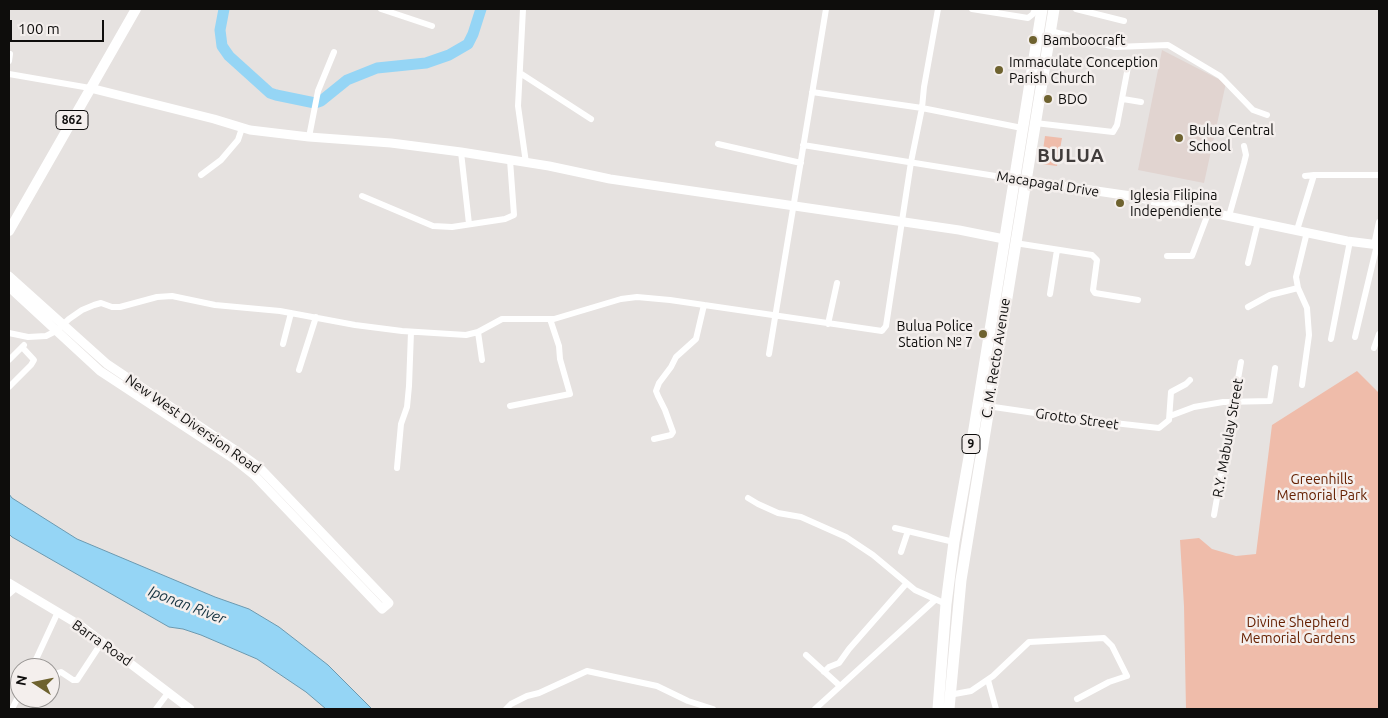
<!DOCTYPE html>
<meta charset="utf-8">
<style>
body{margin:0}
#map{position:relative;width:1388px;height:718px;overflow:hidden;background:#e6e2e0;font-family:Ubuntu,sans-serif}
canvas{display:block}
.frame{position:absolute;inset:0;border:10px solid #0e0d0c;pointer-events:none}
.north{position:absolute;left:10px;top:658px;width:50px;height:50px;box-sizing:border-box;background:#f4efed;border:1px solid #989593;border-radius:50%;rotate:281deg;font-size:14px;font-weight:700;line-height:20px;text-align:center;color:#0e0d0c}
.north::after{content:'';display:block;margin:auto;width:18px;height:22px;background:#6e622f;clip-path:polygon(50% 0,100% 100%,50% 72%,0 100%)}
.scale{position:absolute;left:10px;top:20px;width:94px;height:22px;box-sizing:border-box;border:2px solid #0e0d0c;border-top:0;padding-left:6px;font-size:15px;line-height:18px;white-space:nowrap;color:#0e0d0c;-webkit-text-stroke:4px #f4efed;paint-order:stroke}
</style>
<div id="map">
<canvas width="1388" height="718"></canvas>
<div class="frame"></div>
<div class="north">N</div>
<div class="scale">100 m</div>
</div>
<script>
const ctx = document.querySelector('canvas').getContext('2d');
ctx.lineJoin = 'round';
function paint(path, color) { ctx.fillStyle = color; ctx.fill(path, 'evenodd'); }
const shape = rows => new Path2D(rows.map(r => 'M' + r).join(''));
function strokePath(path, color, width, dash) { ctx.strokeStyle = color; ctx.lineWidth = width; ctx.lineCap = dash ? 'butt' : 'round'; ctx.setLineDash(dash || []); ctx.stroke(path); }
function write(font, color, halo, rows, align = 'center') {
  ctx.font = font + ' Ubuntu,sans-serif'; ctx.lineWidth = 5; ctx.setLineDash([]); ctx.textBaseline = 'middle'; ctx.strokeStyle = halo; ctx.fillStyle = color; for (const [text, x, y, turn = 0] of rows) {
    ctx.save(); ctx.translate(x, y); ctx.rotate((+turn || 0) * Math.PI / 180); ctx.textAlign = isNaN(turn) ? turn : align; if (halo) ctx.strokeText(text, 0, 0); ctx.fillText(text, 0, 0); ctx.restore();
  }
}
paint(shape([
 [1162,50,1226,83,1204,183,1138,170]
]), '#e1d4d0');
paint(shape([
 [1045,136,1062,138,1057,166,1041,164],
 [1357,371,1379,393,1379,709,1186,709,1184,606,1180,540,1199,538,1212,549,1236,556,1256,554,1272,425]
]), '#efbcaa');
const water = shape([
 [9,494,12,498,77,539,215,597,249,609,279,627,328,665,372,709,326,709,306,692,257,659,201,635,183,629,169,627,12,537,9,534,9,494]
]);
paint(water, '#95d5f5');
strokePath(water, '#6c99af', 1);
strokePath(shape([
 [224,9,220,30,222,46,229,56,270,93,276,95,315,103,321,101,347,80,377,68,426,63,449,55,468,44,473,34,481,9]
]), '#95d5f5', 11);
strokePath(shape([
 [381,9,432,26],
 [523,9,518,106,526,163],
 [972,9,1028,18,1033,14,1035,9],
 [1076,9,1124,21],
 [1050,31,1115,47,1168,45,1220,76,1253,110,1267,115],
 [9,61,10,54],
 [520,73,591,119],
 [9,74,90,88],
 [812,92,922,108,1022,128],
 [1123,99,1141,102],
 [1035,123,1113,132,1117,125,1128,67],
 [309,137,318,91,334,52],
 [718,144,801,163],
 [803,145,1014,179],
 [461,152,469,224],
 [201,175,221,160,238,140,242,128],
 [1305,176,1314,175,1379,175],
 [362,196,433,226,452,227,505,219,514,215,510,160],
 [1229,216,1244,163,1246,155,1244,146],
 [1297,230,1314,175],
 [1015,243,1092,255,1097,260,1093,290,1095,293,1138,300],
 [1374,245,1379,222],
 [1167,256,1192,256,1209,211],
 [1248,263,1258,222],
 [1050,294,1057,250],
 [1248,307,1270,295,1298,288],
 [828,324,837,283],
 [478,332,482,360],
 [9,333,28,337,46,336,56,331,69,319,82,310,94,305,101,303,112,307,120,307,157,297,172,296,215,305,280,311,355,325,402,331,466,335,478,332,502,319,554,319,621,299,637,297,670,300,882,331,886,326,911,162,922,108,924,87,938,9],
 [1355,337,1377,245],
 [1331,339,1350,241],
 [283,344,291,313],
 [1374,348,1379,334],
 [769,354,826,9],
 [9,360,24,345],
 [299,370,316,317],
 [1302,385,1309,335,1307,308,1298,288,1296,277,1307,232],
 [9,387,31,365,34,360,22,347],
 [510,406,570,394,560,359,559,346,550,319],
 [987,406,1069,418,1159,428,1169,420,1171,392,1186,384,1190,380],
 [1170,416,1194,407,1223,402,1270,401,1275,368],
 [654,439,671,435,673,432,665,410,658,396,656,391,659,383,671,367,676,357,696,339,704,305],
 [397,468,401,424,407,407,409,386,411,332],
 [748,498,758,504,778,513,801,517,846,537,873,555,915,590,946,604],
 [1214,515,1241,362],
 [895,528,954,542],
 [901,552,908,531],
 [9,594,16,588],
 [806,655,840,686],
 [32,668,57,614],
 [824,672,829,667,839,663,849,649,906,584],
 [55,679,58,673,61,672,73,680,77,680,102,642],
 [988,680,996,709],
 [949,695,971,691,993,676,1029,642,1104,638,1112,646,1127,676,1109,682,1077,699],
 [12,709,20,693],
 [156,709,168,693],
 [506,709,511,704,527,696,539,693,587,671,657,686,688,701,713,709],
 [815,709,935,600]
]), '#fff', 6);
strokePath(shape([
 [90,88,214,119,250,130,309,137,391,143,461,152,549,166,610,179,959,230,1004,239],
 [1014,179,1131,196,1347,241,1379,245],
 [9,276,107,364,238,452,260,468,389,603,382,609,254,475,234,459,100,371,9,287],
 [9,583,81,626,190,709]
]), '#fff', 9);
strokePath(shape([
 [9,231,136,9]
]), '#fff', 10);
strokePath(shape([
 [938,709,946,604,954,542,974,429,1042,9],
 [949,709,961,580,1054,9]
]), '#fff', 11);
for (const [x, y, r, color] of [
 [1033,40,5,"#6e622f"],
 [999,70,5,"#6e622f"],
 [1048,99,5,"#6e622f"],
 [1179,138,5,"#6e622f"],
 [1120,203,5,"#6e622f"],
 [983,334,5,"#6e622f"]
]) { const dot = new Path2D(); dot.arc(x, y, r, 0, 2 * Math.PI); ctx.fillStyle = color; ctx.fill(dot); strokePath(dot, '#f4efed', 2); }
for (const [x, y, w] of [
 [72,120,32],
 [971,444,18]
]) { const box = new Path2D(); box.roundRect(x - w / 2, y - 9.5, w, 19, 4); ctx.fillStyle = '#f4efed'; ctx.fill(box); strokePath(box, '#0e0d0c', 1); }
write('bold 12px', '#0e0d0c', null, [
 ["862",72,120],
 ["9",971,444]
]);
write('14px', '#0e0d0c', '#f4efed', [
 ["Bamboocraft",1043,40],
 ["Immaculate Conception",1009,62],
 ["Parish Church",1009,78],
 ["BDO",1058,99],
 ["Bulua Central",1189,130],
 ["School",1189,146],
 ["Iglesia Filipina",1130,195],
 ["Independiente",1130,211],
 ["Bulua Police",973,326,"right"],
 ["Station № 7",973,342,"right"]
], 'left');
write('14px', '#0e0d0c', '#f4efed', [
 ["Macapagal Drive",1048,184,9],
 ["C. M. Recto Avenue",996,358,-81],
 ["Grotto Street",1077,419,8],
 ["New West Diversion Road",193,424,35],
 ["R.Y. Mabulay Street",1228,438,-80],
 ["Barra Road",102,643,35]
]);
write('14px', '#662001', '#f4efed', [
 ["Greenhills",1322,479],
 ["Memorial Park",1322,495],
 ["Divine Shepherd",1298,622],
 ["Memorial Gardens",1298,638]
]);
write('italic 15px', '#112f3d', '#f4efed', [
 ["Iponan River",187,605,21]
]);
ctx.letterSpacing = '1px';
write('bold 19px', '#403c3b', '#f4efed', [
 ["BULUA",1071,156]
]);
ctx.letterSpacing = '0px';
</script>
